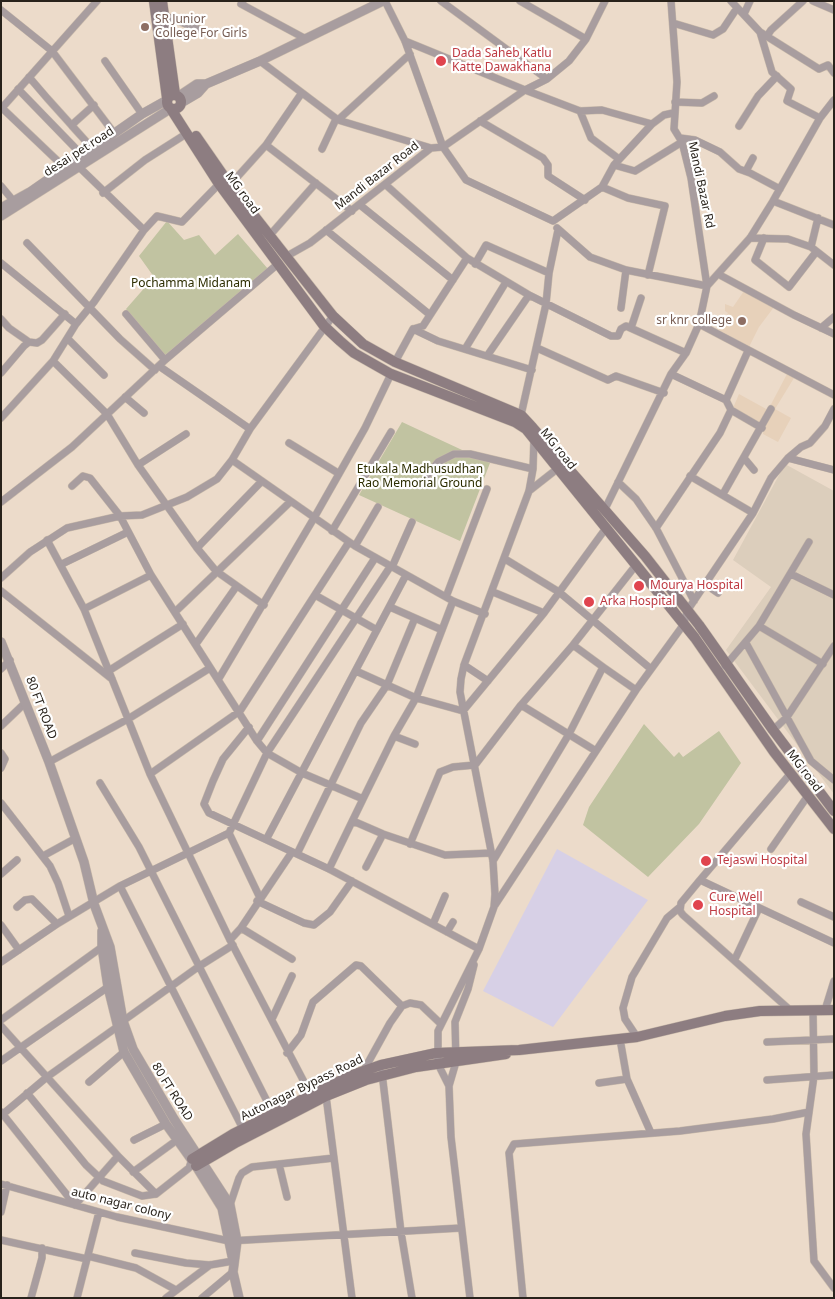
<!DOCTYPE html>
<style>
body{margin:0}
#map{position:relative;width:835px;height:1299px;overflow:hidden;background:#ecdbca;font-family:"Noto Sans",sans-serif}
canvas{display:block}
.frame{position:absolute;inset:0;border:2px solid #28221b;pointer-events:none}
</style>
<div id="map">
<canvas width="835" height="1299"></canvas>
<div class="frame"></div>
</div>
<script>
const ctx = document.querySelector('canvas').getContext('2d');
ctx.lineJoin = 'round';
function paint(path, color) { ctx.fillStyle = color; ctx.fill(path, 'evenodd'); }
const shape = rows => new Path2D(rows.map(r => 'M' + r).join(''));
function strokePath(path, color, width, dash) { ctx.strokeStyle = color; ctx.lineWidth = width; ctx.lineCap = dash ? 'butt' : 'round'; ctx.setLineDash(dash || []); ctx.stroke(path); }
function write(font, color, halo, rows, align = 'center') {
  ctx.font = font + ' "Noto Sans",sans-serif'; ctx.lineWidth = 4.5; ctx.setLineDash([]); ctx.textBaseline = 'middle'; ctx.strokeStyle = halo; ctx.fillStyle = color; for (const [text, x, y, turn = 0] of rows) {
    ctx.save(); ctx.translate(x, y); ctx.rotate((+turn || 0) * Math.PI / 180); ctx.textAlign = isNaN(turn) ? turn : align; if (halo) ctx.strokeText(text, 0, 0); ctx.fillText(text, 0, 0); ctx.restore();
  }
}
paint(shape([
 [557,849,648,900,553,1027,483,991]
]), '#d7d0e6');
paint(shape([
 [744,291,774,307,759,327,749,347,719,330,728,313,725,311,725,304,733,307],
 [787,374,794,378,775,409,791,418,778,442,763,434,764,427,733,408,739,394,768,410]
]), '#e7d1ba');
paint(shape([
 [785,464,834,491,834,794,726,650,771,587,733,560]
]), '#dccebc');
paint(shape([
 [167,221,184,240,199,235,215,255,238,234,268,269,163,357,126,309,154,277,139,256],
 [402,422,490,463,460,541,359,495],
 [644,724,674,757,679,752,683,757,719,731,741,763,699,824,648,877,583,825,589,807]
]), '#c1c3a1');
const minor = shape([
 [243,1,241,4,306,39],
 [385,1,405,41,443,147,466,180,553,221,602,187,614,165,652,124,664,115,673,113],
 [441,1,547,79,569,61,586,39,605,1],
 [520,1,586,39],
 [671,1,677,82,674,129,682,142,691,178,707,286],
 [731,1,760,32,772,72,791,89,787,101,820,118],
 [813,1,834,10],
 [1,10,52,51,114,133],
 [744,14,750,1],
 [163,15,206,32],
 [673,23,713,35,723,29,737,8],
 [760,32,819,69,828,65,834,73],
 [767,36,771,30,803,1],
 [105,61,142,114],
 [260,61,338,120,410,54],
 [29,77,47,98,92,148,72,126,75,122,94,105],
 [18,89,82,155],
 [525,90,580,111,602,110,652,124],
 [525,90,547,79],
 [675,102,702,103,714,96],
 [2,108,64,167],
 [1,109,97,1],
 [580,111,591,138,619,159],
 [338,120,431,148],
 [480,121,543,158,548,165,548,176,585,200],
 [739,126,758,96,777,76],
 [680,138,695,140,720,152,739,169,750,173,780,189],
 [266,145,301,94],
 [322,149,336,119],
 [614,165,635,171,682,142],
 [746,171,753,158],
 [230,185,266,145,352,211],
 [386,185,467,258,529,295,487,356],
 [1,186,16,204],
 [602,187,628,198,665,206,648,275],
 [103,193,145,160,186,134],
 [773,201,834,225],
 [360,205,453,280],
 [557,228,590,257,626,270,707,286],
 [144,230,157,216,182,222,219,184],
 [326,230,429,314],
 [270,235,316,183],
 [750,238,788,239,811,247,834,265],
 [764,238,755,260,789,287,816,252],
 [27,243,120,339,155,370],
 [811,247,818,218],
 [287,256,310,243,431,148,443,147,525,90,405,41],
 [1,263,76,324],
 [475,264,486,245,549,273],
 [718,274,794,315,834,334],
 [529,295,611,336,618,336,621,329,626,326,686,353],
 [621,308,626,270],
 [126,314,165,360],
 [1,319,9,328,29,342],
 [699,324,834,395],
 [631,328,641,298],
 [821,328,834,317],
 [413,329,438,341,532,370],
 [68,339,104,375],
 [537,348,608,380,616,376,664,393],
 [465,349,506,282],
 [53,361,107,414,138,465,197,548,216,571,264,605],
 [395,362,413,329,423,326,467,258],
 [159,366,250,429],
 [1,373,24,346,29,342,37,343,42,340,65,314],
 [125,397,144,413],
 [726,400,748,351],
 [731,410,762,428],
 [521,415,546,304,549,273,558,230],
 [1,418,53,361,76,324,94,302,144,230,79,167],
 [289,443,338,473],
 [744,458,754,470],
 [788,458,834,470],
 [232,460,355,546,453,601,485,614],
 [138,465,186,434],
 [427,476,438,462,454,454,470,454,533,469],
 [690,476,753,513],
 [618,482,636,499,656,528,694,601],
 [72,486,83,476,90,478,120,516,151,575,257,741,267,753,302,773,363,799,329,869],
 [529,491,557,469],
 [723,494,771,409],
 [1,502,72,447,165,360,279,263],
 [605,509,671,374,686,353,699,324,707,286,750,238,773,201,820,118,834,100],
 [656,528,720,433,731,410,726,400,671,374],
 [332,531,391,432],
 [47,540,84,609,150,774,230,940,313,1099],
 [355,546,378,507],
 [197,548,261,482],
 [505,559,559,592,651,669],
 [62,564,128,532],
 [392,567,412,522],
 [791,574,834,595],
 [1,578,30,552,67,528,120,516,142,515,187,497,217,479,232,460,250,429,333,316],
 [705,584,718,593],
 [1,591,112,679],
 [493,592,544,613],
 [315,595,377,630],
 [446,597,487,489],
 [390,607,442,630],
 [84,609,151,575],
 [175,612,290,502],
 [759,626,823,664],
 [746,643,811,761,834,780],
 [196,644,236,587],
 [464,665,488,681],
 [725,666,759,626,809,542],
 [603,667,636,690],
 [1,669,10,660],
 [110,670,183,624],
 [356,671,416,698,463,711,544,613,606,528],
 [218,680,314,518,365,428,391,374],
 [521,705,596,751],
 [1,726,25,703],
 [249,727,223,759,213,781,204,804,209,813,329,869,479,949],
 [773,730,787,717,834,646],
 [394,736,415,744],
 [257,741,375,558],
 [1,753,5,759,1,768],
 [49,762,128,719,210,668],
 [150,774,240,711,349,542],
 [100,783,139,847,275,1117],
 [363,799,394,736,416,698,453,601],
 [1,803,50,866,58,883,69,916],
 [353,821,383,834,445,855,491,853],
 [229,833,260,898],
 [267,838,406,575],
 [410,844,440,772,453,767,475,765,521,705,573,645,636,565],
 [771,849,807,797],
 [297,854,361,723,387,685,415,618],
 [43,856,76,838],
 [493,861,569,734,603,667,573,645],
 [366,867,383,834],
 [1,874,17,860],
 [700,880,790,774],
 [120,886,243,1129],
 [257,901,304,923,314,925,330,912,352,881],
 [801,902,834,917],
 [495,905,636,690,684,624,687,611,753,513,771,478,788,458,801,447,810,443,825,426,834,409],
 [17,907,25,900,32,899,57,924],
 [433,924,445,896],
 [1,925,19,950],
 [241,928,292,959],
 [447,932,453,922],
 [230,940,241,928,292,852],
 [735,959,759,908],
 [1,962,57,924,120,886,229,833,267,753,390,567],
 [790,1010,683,915,680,911,681,903,700,880,834,943],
 [813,1010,814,1076,806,1134,814,1261,834,1288],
 [825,1010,834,981],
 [272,1019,292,976],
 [1,1020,102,947],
 [123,1021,198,967,233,945],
 [1,1026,118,1156,156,1194],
 [637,1037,625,1019,623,1008,632,977,667,918,680,907],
 [620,1039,627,1079,651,1133],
 [767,1042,834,1039],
 [287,1053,301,1035,313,1002,356,965,361,966,402,1006],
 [1,1061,108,987],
 [364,1070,390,1023,402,1006,410,1003,421,1005,441,1024],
 [382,1073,401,1232,412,1298],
 [767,1080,834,1075],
 [89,1082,124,1052],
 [599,1083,627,1079],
 [449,1086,438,1064,438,1031,479,949,494,907,495,894,493,861,460,692,461,679,464,665,529,491,533,469,534,438],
 [27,1093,86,1165,103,1181,142,1196,156,1194,189,1168,192,1159],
 [326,1096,352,1298],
 [1,1112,75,1205,118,1156],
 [3,1114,47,1077,117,1027],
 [134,1140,166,1124],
 [279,1164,287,1197],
 [133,1172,177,1140],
 [1,1184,117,1217,229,1241,461,1228],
 [230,1205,239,1178,242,1173,252,1167,334,1158],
 [1,1212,7,1185],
 [1,1240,87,1259],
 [135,1253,186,1263,210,1265,233,1261],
 [88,1256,136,1268,176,1290],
 [31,1298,42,1258,42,1248],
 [77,1298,99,1212],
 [166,1298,210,1265],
 [202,1298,233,1272],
 [470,1298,451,1137,449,1086,456,1062,455,1022,468,989,474,965],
 [523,1298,509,1153,514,1144,680,1131,773,1119,809,1112]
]);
const tertiary = shape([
 [179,96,197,84,206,84,260,61,383,1],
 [181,103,198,93,206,84],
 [1,208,30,192,142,114,167,100],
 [1,216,170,109],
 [1,642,49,762,84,862,94,904,110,947,123,1021,133,1049,174,1119,230,1205,237,1241,233,1272,239,1298],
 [102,931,102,947,108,987,124,1052,166,1124,196,1166,222,1208,232,1256]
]);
const secondary = shape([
 [154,1,167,98],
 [162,1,175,94],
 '167 102a7 7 0 1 1 14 0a7 7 0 1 1-14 0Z',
 [171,109,219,184,324,326,340,341,354,353,391,374,515,422,526,429,695,638,774,752,834,829],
 [196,136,230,185,333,316,363,344,395,362,521,415,533,428,645,556,699,625,773,730,834,811],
 [192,1159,233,1134,311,1095,352,1075,381,1065,436,1053,519,1050,637,1037,725,1016,760,1011,834,1010],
 [196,1166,237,1142,326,1096,366,1080,416,1067,506,1054]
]);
strokePath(minor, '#c9baaa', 8);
strokePath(tertiary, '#c9baaa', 10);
strokePath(secondary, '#c9baaa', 11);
strokePath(minor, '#a89d9f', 7);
strokePath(tertiary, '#a89d9f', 9);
strokePath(secondary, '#8d7d81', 10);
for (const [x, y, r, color] of [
 [145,27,5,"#8d6e63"],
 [441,61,6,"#e0444e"],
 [742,321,5,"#8d6e63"],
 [639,586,6,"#e0444e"],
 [589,602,6,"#e0444e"],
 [706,861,6,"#e0444e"],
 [698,905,6,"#e0444e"]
]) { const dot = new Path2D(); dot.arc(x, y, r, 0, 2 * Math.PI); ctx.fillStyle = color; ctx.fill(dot); strokePath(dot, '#fff', 2); }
write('12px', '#785e54', '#fff', [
 ["SR Junior",155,20],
 ["College For Girls",155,34],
 ["sr knr college",732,321,"right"]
], 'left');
write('12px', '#be3a42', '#fff', [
 ["Dada Saheb Katlu",452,54],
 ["Katte Dawakhana",452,68],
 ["Mourya Hospital",650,586],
 ["Arka Hospital",600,602],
 ["Tejaswi Hospital",717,861],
 ["Cure Well",709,898],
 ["Hospital",709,912]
], 'left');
write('12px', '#28221b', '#fff', [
 ["desai pet road",79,152,-33],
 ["Mandi Bazar Road",377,176,-38],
 ["Mandi Bazar Rd",701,185,78],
 ["MG road",242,193,54],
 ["MG road",558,449,51],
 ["80 FT ROAD",41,708,69],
 ["MG road",804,771,53],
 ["Autonagar Bypass Road",302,1088,-26],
 ["80 FT ROAD",172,1092,58],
 ["auto nagar colony",121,1204,14]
]);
write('12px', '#2c2d00', '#fff', [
 ["Pochamma Midanam",191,284],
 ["Etukala Madhusudhan",420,470],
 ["Rao Memorial Ground",420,484]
]);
</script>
